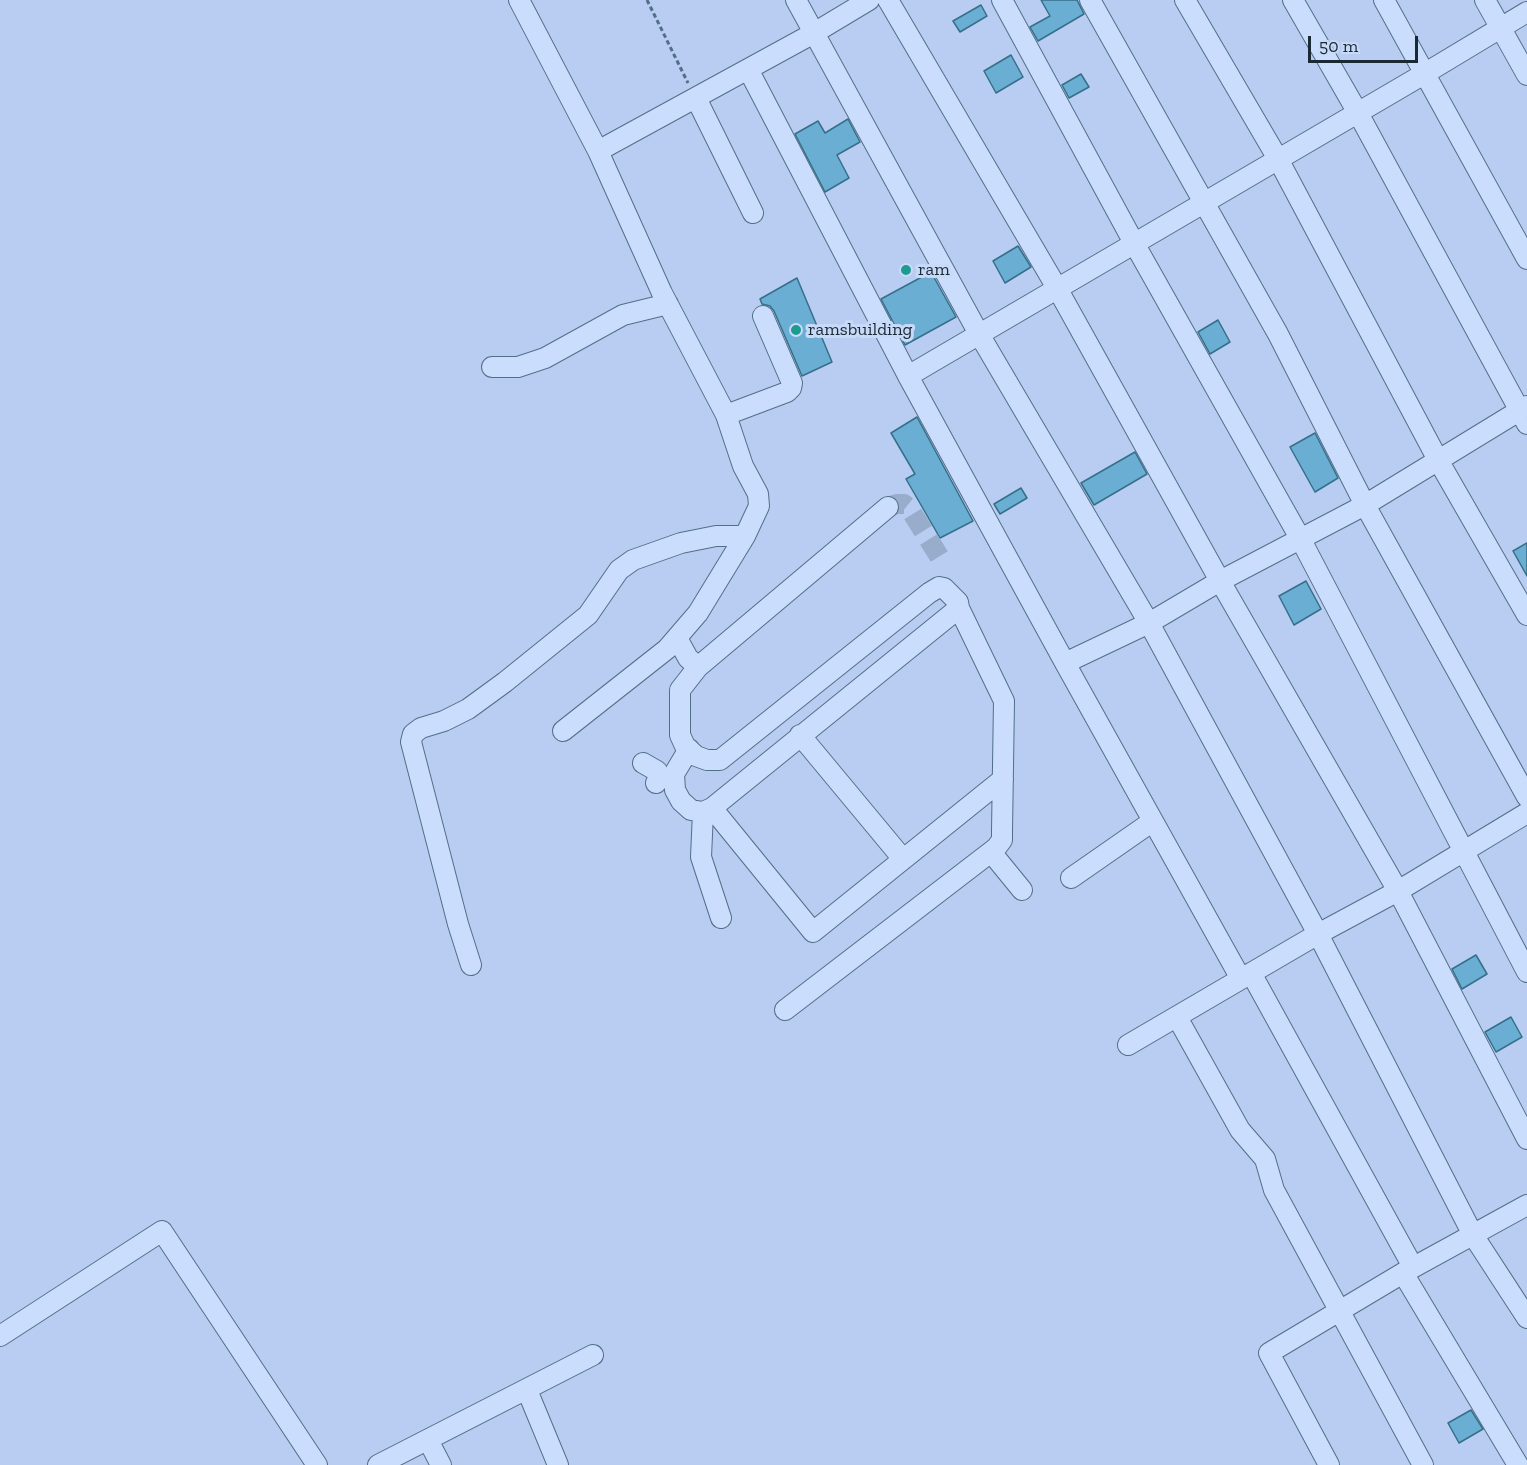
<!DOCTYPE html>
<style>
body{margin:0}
#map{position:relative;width:1527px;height:1465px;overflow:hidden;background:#b8cdf1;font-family:"Zilla Slab",serif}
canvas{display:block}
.scale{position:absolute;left:1308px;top:36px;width:110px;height:27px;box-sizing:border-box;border:3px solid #192a35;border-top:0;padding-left:8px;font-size:18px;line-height:21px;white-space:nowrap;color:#192a35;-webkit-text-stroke:4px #c8daf8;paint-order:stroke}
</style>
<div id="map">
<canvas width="1527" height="1465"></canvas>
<div class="scale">50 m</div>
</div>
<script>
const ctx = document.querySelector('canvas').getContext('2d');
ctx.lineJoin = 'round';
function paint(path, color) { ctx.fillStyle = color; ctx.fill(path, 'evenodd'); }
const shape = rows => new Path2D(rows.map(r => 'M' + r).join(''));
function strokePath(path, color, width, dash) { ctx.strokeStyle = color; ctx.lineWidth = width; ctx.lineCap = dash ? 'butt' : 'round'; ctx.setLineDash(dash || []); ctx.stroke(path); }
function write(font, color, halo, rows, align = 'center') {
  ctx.font = font + ' "Zilla Slab",serif'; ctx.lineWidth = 6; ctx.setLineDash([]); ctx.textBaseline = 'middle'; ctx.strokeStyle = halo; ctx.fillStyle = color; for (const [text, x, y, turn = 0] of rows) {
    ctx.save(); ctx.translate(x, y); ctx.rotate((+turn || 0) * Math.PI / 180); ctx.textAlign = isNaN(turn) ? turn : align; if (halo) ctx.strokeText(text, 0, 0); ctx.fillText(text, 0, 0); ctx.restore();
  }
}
const building = shape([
 [1041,0,1077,0,1084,14,1038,41,1030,27,1050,16,1041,0],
 [981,5,987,16,960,32,953,21,981,5],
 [1011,55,1023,77,996,93,984,71,1011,55],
 [1081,74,1089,87,1069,98,1062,85,1081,74],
 [848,119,860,142,837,155,849,178,825,192,795,134,818,121,825,133,848,119],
 [1018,246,1031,267,1005,283,993,261,1018,246],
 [931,272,956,317,905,345,881,299,931,272],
 [797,278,832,362,802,376,774,311,770,306,762,304,760,299,797,278],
 [1218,320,1230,342,1210,354,1198,332,1218,320],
 [917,417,973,521,940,538,906,479,915,474,891,433,917,417],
 [1315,433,1338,478,1315,492,1290,447,1315,433],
 [1135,452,1147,474,1094,505,1081,483,1135,452],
 [1021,488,1027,498,1000,514,994,504,1021,488],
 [1527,543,1527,576,1513,551,1527,543],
 [1306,581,1321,609,1294,625,1279,596,1306,581],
 [1476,955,1487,974,1462,989,1452,969,1476,955],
 [1511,1017,1522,1037,1496,1052,1485,1032,1511,1017],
 [1471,1410,1483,1429,1459,1443,1448,1423,1471,1410]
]);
paint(building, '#6aafd3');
strokePath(building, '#366f89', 1.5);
strokePath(shape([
 [888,507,897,504,904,504,909,508,944,564]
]), '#98accb', 20, [20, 10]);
const minor = shape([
 [519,0,598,151,662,293,726,415,743,466,758,494,759,506,745,536,698,613,667,649,563,731],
 [796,0,979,334,1149,623,1318,934,1473,1235,1527,1318],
 [888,0,1057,288,1220,581,1398,891,1527,1139],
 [1002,0,1134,243,1300,538,1527,972],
 [1090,0,1278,334,1365,505,1527,797],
 [1185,0,1278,159,1438,460,1527,615],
 [1293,0,1358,113,1527,424],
 [1384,0,1527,259],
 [1485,0,1527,75],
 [748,69,908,376],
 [696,98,753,213],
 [598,151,814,33,869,0],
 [492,367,518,367,545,358,623,315,668,304],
 [726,415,787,392,791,388,792,383,763,316],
 [677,638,688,658,698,667,680,690,680,735,685,746,696,756,707,760,720,760,929,593,939,587,944,588,958,602,959,608,1004,701,1002,831,1002,840,996,848,785,1010],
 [1065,663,1149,623,1220,581,1365,505,1527,406],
 [698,667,888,507],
 [800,735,903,859],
 [689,749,674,774,675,790,681,801,691,810,703,812,712,808,959,608],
 [643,763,657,771,659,778,656,783],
 [712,808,813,932,1003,779],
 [703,812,701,857,721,918],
 [991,852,1022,890],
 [1071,878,1153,821],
 [471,965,458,924,411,742,413,734,421,728,444,721,468,709,505,682,588,615,619,570,633,560,681,543,716,536,745,536],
 [1251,973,1413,1267],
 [1241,979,1065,663,908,376,1424,74,1527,12],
 [1177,1017,1240,1130,1265,1159,1274,1190,1423,1465],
 [1128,1045,1318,934,1398,891,1527,813],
 [1403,1273,1518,1465],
 [0,1336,162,1231,317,1465],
 [527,1390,558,1465],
 [428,1440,441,1465],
 [378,1465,593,1355],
 [1329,1465,1269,1353,1403,1273,1527,1205]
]);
strokePath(minor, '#526f88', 22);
strokePath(shape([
 [647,0,688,83]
]), '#526f88', 3, [4.5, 3]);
strokePath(minor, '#cbddfc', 20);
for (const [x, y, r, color] of [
 [906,270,6,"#1e9b90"],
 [796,330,6,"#1e9b90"]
]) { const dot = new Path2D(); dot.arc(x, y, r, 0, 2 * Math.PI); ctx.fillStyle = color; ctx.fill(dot); strokePath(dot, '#c8daf8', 2); }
write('18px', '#192a35', '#c8daf8', [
 ["ram",918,270],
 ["ramsbuilding",808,330]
], 'left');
</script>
